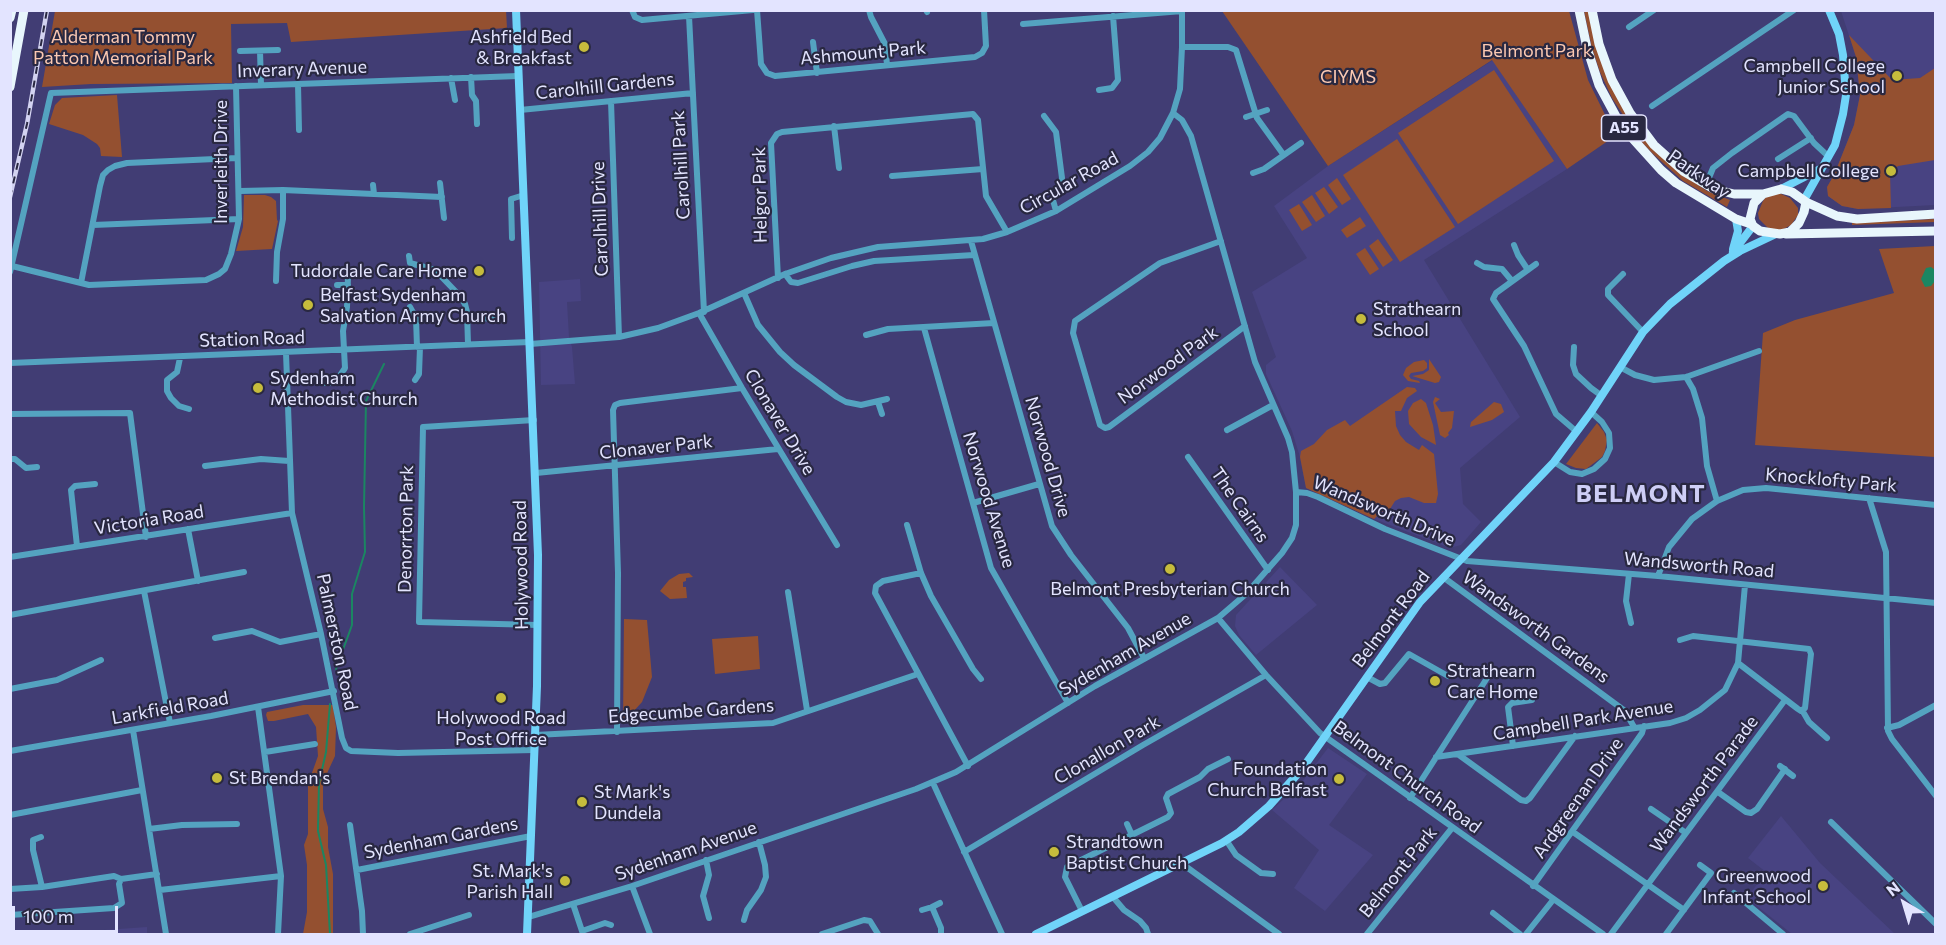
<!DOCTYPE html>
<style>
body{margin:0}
#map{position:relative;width:1946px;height:945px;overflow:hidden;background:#413d74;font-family:Commissioner,sans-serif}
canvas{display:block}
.frame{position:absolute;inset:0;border:12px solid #e3e4ff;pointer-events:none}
.north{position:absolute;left:1874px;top:873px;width:60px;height:60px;-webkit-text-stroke:4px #292841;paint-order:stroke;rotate:322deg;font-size:16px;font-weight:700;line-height:24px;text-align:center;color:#e3e4ff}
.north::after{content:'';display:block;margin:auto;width:21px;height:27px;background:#e3e4ff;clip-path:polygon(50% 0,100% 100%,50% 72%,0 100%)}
.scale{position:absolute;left:12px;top:906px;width:106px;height:27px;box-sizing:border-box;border:3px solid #e3e4ff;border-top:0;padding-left:8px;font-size:18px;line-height:21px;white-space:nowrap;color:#e3e4ff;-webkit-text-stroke:4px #292841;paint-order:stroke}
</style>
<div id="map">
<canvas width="1946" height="945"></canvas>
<div class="frame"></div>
<div class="north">N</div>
<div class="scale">100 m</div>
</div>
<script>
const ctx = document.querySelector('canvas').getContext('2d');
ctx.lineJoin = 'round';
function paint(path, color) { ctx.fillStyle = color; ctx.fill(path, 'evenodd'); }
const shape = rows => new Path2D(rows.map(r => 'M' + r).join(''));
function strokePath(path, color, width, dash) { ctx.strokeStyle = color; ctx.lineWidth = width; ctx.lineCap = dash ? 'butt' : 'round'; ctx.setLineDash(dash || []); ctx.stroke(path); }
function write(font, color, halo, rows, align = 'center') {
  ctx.font = font + ' Commissioner,sans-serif'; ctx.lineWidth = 4.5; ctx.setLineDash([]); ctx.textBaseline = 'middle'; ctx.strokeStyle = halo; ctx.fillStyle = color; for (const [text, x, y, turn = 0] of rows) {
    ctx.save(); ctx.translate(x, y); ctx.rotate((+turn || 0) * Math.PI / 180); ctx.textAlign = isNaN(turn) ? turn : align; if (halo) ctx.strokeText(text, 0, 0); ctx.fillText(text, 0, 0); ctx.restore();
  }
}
paint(shape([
 [1841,11,1935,11,1935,205,1858,209,1842,206,1828,196,1827,187,1834,175,1854,125,1860,95,1856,57],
 [1493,60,1567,169,1424,260,1520,417,1460,468,1463,504,1481,522,1461,545,1450,548,1374,519,1306,488,1300,457,1292,431,1266,374,1266,365,1276,357,1252,292,1307,258,1274,206,1328,166],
 [580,279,581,301,567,302,569,337,572,347,575,384,541,385,539,282],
 [1280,567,1317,605,1256,655,1239,635,1235,626,1236,615],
 [1328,748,1367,774,1329,825,1373,855,1325,911,1294,888,1319,850,1272,810,1302,782],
 [1781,816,1820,863,1895,934,1792,934,1747,898,1766,872,1748,858],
 [147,927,147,934,48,934]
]), '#484382');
paint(shape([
 [55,11,506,10,507,28,291,42,287,23,231,24,232,83,91,84,42,87],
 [1222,11,1569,11,1588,80,1608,121,1618,134,1567,169,1492,60,1328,166],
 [1584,11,1589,11,1632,123,1642,137,1683,175,1707,191,1730,200,1727,207,1683,181,1652,153,1638,138,1612,98,1600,72,1592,48],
 [1849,35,1892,80,1920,78,1935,68,1935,160,1898,166,1890,173,1891,208,1858,209,1842,206,1828,196,1827,187,1834,175,1854,125,1860,95,1856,57],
 [1494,70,1554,161,1458,224,1398,133],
 [117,95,122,157,101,156,100,148,97,144,83,135,49,124,55,105,62,98],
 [1397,139,1455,227,1400,262,1343,175],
 [1337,178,1351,199,1342,205,1328,185],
 [1324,187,1338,207,1329,214,1315,193],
 [1779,193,1790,198,1798,208,1798,215,1791,225,1780,231,1768,228,1759,219,1758,213,1763,201,1767,196],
 [244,195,265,195,271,197,276,201,277,220,278,221,272,249,236,251,243,227],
 [1312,195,1325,216,1316,222,1302,202],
 [1299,204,1312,225,1302,231,1289,210],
 [1360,217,1366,226,1347,238,1341,230],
 [1935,219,1935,222,1852,225,1852,223],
 [1378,239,1393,260,1383,267,1369,246],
 [1935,246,1935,457,1755,445,1763,333,1795,320,1894,293,1879,249],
 [1365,248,1379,269,1370,275,1356,254],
 [1429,359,1441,377,1439,382,1435,383,1412,376,1423,374,1429,370],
 [1424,360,1427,363,1427,368,1423,371,1411,373,1409,376,1411,379,1419,381,1420,383,1408,381,1403,375,1406,368,1414,362],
 [1407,387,1415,388,1417,391,1407,398,1401,411,1395,411,1396,426,1400,435,1406,442,1419,450,1422,445,1434,454,1438,494,1436,503,1424,503,1409,497,1401,498,1395,501,1390,509,1381,512,1374,519,1306,488,1300,457,1301,451,1314,444,1327,430,1345,420,1350,426],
 [1435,397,1440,399,1435,403,1441,412,1454,411,1452,428,1448,433,1449,435,1445,438,1440,435,1433,402],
 [1421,399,1426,403,1433,425,1436,445,1421,437,1409,424,1408,411,1413,403],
 [1494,402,1501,404,1504,412,1492,420,1470,427,1471,422],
 [1597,423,1604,432,1607,440,1605,451,1602,457,1586,469,1576,468,1566,464],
 [689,573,693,577,686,578,686,581,683,582,683,587,686,587,687,598,670,599,660,591,669,580,679,574],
 [624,619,647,620,652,677,642,702,623,723],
 [758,636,760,669,715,674,712,639],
 [303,705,333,705,336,727,335,756,323,782,323,809,328,827,328,847,333,874,333,934,303,934,307,912,307,865,304,845,308,834,308,784,318,756,316,727,308,714,274,721,268,721,266,715,267,712]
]), '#945030');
paint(shape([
 [1931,267,1935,270,1935,281,1931,286,1925,287,1921,279,1926,268]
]), '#1b8662');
strokePath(shape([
 [336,669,352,625,352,594,365,552,364,507,366,401,384,364],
 [330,704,326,752,319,783,318,831,326,865,330,934]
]), '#1b8662', 2);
strokePath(shape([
 [632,10,635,17,642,20,753,10],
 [757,10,761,64,767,73,775,76,975,57,982,53,986,46,984,10],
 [869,10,871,17,885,44,887,65],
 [926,10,927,12],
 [689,16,704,312],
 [1023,24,1182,11],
 [1629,27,1654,10],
 [813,42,817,73],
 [1182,47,1228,47,1236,50,1257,118,1283,154],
 [240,51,278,50],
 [260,51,261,85],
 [471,77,472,95,476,101,477,124],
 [451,78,455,100],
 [298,84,299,130],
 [1099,90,1112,88,1118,80,1113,16],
 [611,101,619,337],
 [1652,106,1794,10],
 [520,110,693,93],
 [1044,116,1056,132,1062,178,1061,183,1053,200,1056,211],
 [1246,117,1267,110],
 [834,126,839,168],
 [1778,159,1811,138],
 [1253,173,1264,169,1301,143],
 [892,176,983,169],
 [440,183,444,218],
 [373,185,374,194],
 [1706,185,1713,168,1732,153,1788,114,1794,116,1814,143,1829,157],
 [240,191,283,190,442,197],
 [93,225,239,219],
 [512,238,511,199,524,195],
 [971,241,1052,526,1071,555,1128,628,1144,658],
 [1221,241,1160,263,1075,321,1073,333,1100,425,1105,428,1109,427,1245,326],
 [1514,245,1518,255,1528,270],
 [409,256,410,263,435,270,459,295,465,304,467,312,468,344],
 [1477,263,1484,267,1502,269,1512,281],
 [1536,264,1496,293,1493,299,1524,346,1556,414,1577,432],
 [12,266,89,285,206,280,219,274,225,269,231,254,239,219,236,86],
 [10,272,51,93,518,76],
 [785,274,791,282,798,283,852,266,874,261,974,255],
 [1623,274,1608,289,1608,295,1643,332],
 [778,278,771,143,777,134,782,132,973,114,978,120,986,196,1007,232],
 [276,281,277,252,283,219,283,190],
 [81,283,100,186,103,175,108,170,115,166,127,163,237,158],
 [337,285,348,285],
 [744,293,758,325,780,352,794,365,837,397,846,402,861,405,887,399],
 [410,307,416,318,417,347],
 [699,313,742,388,837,545],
 [467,319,500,318],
 [924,328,991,568,1068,703],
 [866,335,888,329,994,323],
 [530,344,619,337,658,328,699,313,785,274,831,258,878,247,983,239,1007,232,1056,211,1130,166,1148,152,1160,138,1173,113,1180,89,1182,47,1182,10],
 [1574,347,1573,365,1576,374,1591,388,1602,396],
 [286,353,292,513,321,634,342,738,346,748,351,751,398,753,534,750],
 [180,358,177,372,167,380,167,391,171,398,179,406,189,409],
 [10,363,530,342],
 [1620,367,1635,375,1654,380,1686,377,1759,351],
 [1686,377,1693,389,1702,418,1707,466,1717,501],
 [415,380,419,374,420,347],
 [321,383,335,383,345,368,343,331,347,307,348,276],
 [878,402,882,414],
 [10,414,130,413,146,537],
 [534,420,423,427,419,622,538,625],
 [1227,430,1273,405],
 [1188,457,1268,570],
 [10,459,15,459,26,468,37,467],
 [1554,462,1570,472,1582,474,1594,469,1605,459,1610,448,1609,433,1602,422,1591,412],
 [205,466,261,459,289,461],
 [536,473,778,449],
 [1296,492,1307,493,1318,497,1385,529,1467,561,1658,576,1936,603],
 [1869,498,1886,552,1888,731,1892,739,1936,796],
 [973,503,1039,484],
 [907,525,921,573,931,596,973,669,981,679],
 [188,529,198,581],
 [77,546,71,490,75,486,95,484],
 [10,557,292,513],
 [921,573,883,581,876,586,875,593,968,766],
 [1629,574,1626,601,1631,623],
 [1658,576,1669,547,1692,519,1717,501,1743,490,1766,488,1936,505],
 [1443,577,1625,711,1634,727],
 [144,591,170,723],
 [788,592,807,710],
 [10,615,244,572],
 [1218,618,1266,675,1320,733,1603,934],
 [215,638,252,631,280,642,321,634],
 [1680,640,1693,636,1809,649,1811,654,1805,708,1801,711,1798,709,1738,663],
 [1367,677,1380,684,1385,683,1409,654,1448,676],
 [10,689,57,680,101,660],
 [258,707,281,876,278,934],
 [1802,710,1809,722,1827,738],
 [1887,728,1899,725,1936,705],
 [133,730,166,934],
 [617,732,618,573,613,410,615,405,620,403,742,388],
 [535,735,773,723,918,674],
 [1513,746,1508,707,1512,703,1532,700],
 [10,751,211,716,334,691],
 [265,752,315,744],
 [1459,755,1521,800,1526,801,1530,798,1575,736],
 [1436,757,1670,723,1686,718,1700,710,1725,690,1738,663,1745,585],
 [1780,766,1793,776],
 [933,783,1002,934],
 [1718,792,1746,812,1751,813,1757,809,1785,769],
 [1410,798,1489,675],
 [1651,809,1686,833],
 [10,815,142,790],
 [1831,822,1936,924],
 [1127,824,1132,835],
 [350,825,362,911,363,934],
 [149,829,182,825,237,824],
 [1573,832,1684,910],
 [41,837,33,840,33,850,42,887],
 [1226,840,1236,855,1261,873,1273,874],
 [964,852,1143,745,1266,675],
 [706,860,709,875,703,896,709,918],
 [1181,863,1279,934],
 [357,870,531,836],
 [632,886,650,934],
 [1533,886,1635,743,1642,733,1644,726],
 [10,889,42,887,114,876,121,879,157,874],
 [160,890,281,876],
 [1734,893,1783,934],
 [1113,897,1124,910,1140,921,1146,928,1148,934],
 [573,904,583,934],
 [932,907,940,903],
 [922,910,932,907,941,928,941,934],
 [1082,911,1065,877,1067,867,1168,817,1171,813,1166,798,1168,794,1200,777,1208,769,1228,759],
 [1493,913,1520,934],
 [10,915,114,908,122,903,119,884,121,879],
 [528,917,632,886,916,789,956,772,1095,686,1218,618,1246,594,1282,553,1292,538,1296,525,1296,492,1292,452,1288,438,1255,362,1191,136,1182,120,1173,113],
 [744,920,747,910,761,890,766,877,765,865,759,842],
 [582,931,605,923,611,925],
 [410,934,469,915],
 [822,934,864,920,870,921,878,934],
 [1367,934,1452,828],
 [1526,934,1553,900],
 [1611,934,1785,700],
 [1666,934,1711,873,1700,865]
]), '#54a3c0', 6);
strokePath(shape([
 [516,10,538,555,537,686,527,934],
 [1781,189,1820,169],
 [1804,200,1835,145,1843,114,1846,95,1843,55,1839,34,1829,10],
 [1733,249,1738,231,1736,219],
 [1733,252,1753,226],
 [1036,934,1222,843,1239,832,1269,806,1302,769,1420,602,1554,462,1591,412,1643,332,1670,304,1724,261,1740,251,1776,234]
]), '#70d4f9', 8);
strokePath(shape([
 [1579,10,1587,48,1599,85,1619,122,1633,139,1661,170,1676,183,1736,219,1751,224],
 [1592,10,1599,44,1612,80,1630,113,1654,145,1683,171,1714,189,1734,194,1763,194],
 [10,18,12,10],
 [10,87,24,10],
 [1781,189,1792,192,1806,202,1804,212,1799,223,1790,232,1780,234,1760,231,1753,226,1750,219,1754,203,1763,194,1781,189],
 [1806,202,1837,216,1857,219,1936,214],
 [1786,234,1936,231]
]), '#e8f6fc', 9);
const rail = shape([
 [10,197,27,124,47,10]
]);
strokePath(rail, '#d3d3f1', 4.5);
strokePath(rail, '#292841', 2, [7]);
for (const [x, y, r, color] of [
 [584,47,6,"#c6bc3c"],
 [1897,76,6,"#c6bc3c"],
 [1891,171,6,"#c6bc3c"],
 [479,271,6,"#c6bc3c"],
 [308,305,6,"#c6bc3c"],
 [1361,319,6,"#c6bc3c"],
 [258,388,6,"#c6bc3c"],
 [1170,569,6,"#c6bc3c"],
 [1435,681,6,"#c6bc3c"],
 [501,698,6,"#c6bc3c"],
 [217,778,6,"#c6bc3c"],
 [1339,779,6,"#c6bc3c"],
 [582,802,6,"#c6bc3c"],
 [1054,852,6,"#c6bc3c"],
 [565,881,6,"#c6bc3c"],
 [1823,886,6,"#c6bc3c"]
]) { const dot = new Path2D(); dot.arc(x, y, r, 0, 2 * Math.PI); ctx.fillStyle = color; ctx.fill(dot); strokePath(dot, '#292841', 2); }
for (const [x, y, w] of [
 [1624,128,45]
]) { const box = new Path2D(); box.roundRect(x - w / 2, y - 13, w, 26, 4.5); ctx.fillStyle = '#292841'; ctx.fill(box); strokePath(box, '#e3e4ff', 1.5); }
write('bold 16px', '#e3e4ff', null, [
 ["A55",1624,128]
]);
write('18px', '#fcc9b2', '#292841', [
 ["Alderman Tommy",123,37],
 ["Patton Memorial Park",123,58],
 ["Belmont Park",1537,51],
 ["CIYMS",1348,77]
]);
write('18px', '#e3e4ff', '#292841', [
 ["Ashfield Bed",572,37],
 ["& Breakfast",572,58],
 ["Campbell College",1885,66],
 ["Junior School",1885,87],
 ["Campbell College",1879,171],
 ["Tudordale Care Home",467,271],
 ["Belfast Sydenham",320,295,"left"],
 ["Salvation Army Church",320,316,"left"],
 ["Strathearn",1373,309,"left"],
 ["School",1373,330,"left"],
 ["Sydenham",270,378,"left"],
 ["Methodist Church",270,399,"left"],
 ["Belmont Presbyterian Church",1170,589,"center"],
 ["Strathearn",1447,671,"left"],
 ["Care Home",1447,692,"left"],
 ["Holywood Road",501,718,"center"],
 ["Post Office",501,739,"center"],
 ["Foundation",1327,769],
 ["Church Belfast",1327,790],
 ["St Brendan's",229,778,"left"],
 ["St Mark's",594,792,"left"],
 ["Dundela",594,813,"left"],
 ["Strandtown",1066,842,"left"],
 ["Baptist Church",1066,863,"left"],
 ["St. Mark's",553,871],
 ["Parish Hall",553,892],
 ["Greenwood",1811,876],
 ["Infant School",1811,897]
], 'right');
write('18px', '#e3e4ff', '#292841', [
 ["Ashmount Park",863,53,-5],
 ["Inverary Avenue",302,69,-2],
 ["Carolhill Gardens",605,86,-6],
 ["Inverleith Drive",221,162,-90],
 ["Carolhill Park",681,165,-93],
 ["Parkway",1699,174,35],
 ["Circular Road",1069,183,-29],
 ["Helgor Park",760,195,-91],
 ["Carolhill Drive",600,219,-92],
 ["Station Road",252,339,-2],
 ["Norwood Park",1168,365,-36],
 ["Clonaver Drive",780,422,59],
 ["Clonaver Park",656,447,-6],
 ["Norwood Drive",1048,457,74],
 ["Knocklofty Park",1831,480,5],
 ["Norwood Avenue",989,500,73],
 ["The Cairns",1240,505,55],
 ["Wandsworth Drive",1384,511,23],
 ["Victoria Road",149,520,-9],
 ["Denorrton Park",406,529,-89],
 ["Holywood Road",521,565,-91],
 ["Wandsworth Road",1699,565,5],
 ["Belmont Road",1391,619,-53],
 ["Wandsworth Gardens",1536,627,36],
 ["Palmerston Road",337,642,78],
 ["Sydenham Avenue",1125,654,-30],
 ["Larkfield Road",170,708,-10],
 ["Edgecumbe Gardens",691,711,-4],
 ["Campbell Park Avenue",1583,720,-9],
 ["Clonallon Park",1107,750,-30],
 ["Belmont Church Road",1407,777,36],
 ["Wandsworth Parade",1704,784,-53],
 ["Ardgreenan Drive",1578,798,-55],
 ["Sydenham Gardens",441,838,-11],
 ["Sydenham Avenue",686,851,-19],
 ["Belmont Park",1398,872,-51]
]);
ctx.letterSpacing = '1.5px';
write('bold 24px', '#cecef6', '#292841', [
 ["BELMONT",1641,494]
]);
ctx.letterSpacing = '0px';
</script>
